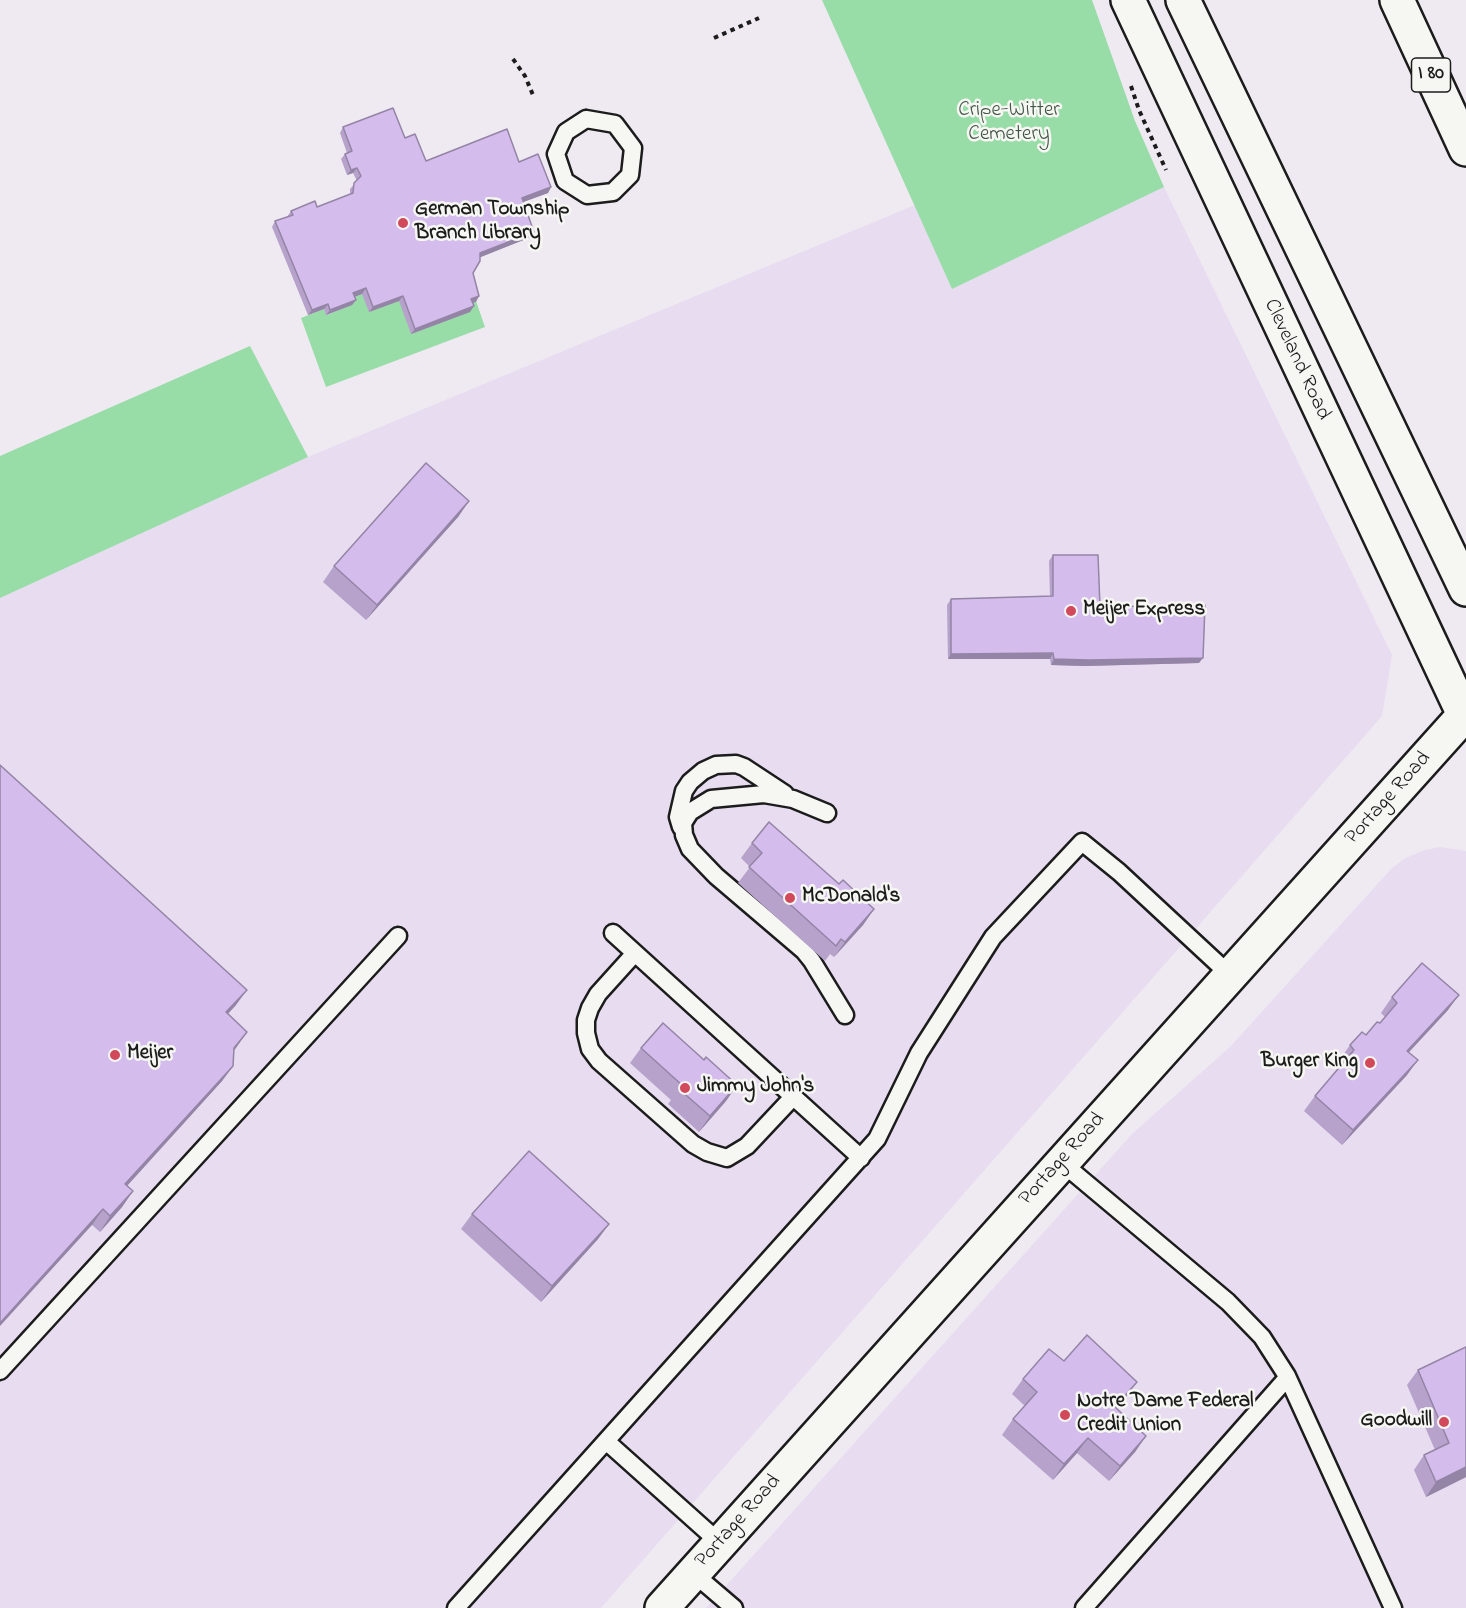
<!DOCTYPE html>
<style>
body{margin:0}
canvas{display:block;background:#efeaf1}
</style>
<canvas width="1466" height="1608"></canvas>
<script>
const ctx = document.querySelector('canvas').getContext('2d');
ctx.lineJoin = 'round';
function paint(path, color) { ctx.fillStyle = color; ctx.fill(path, 'evenodd'); }
const shape = rows => new Path2D(rows.map(r => 'M' + r).join(''));
function strokePath(path, color, width, dash) { ctx.strokeStyle = color; ctx.lineWidth = width; ctx.lineCap = dash ? 'butt' : 'round'; ctx.setLineDash(dash || []); ctx.stroke(path); }
function write(font, color, halo, rows, align = 'center') {
  ctx.font = font + ' "Indie Flower",sans-serif'; ctx.lineWidth = 5; ctx.setLineDash([]); ctx.textBaseline = 'middle'; ctx.strokeStyle = halo; ctx.fillStyle = color; for (const [text, x, y, turn = 0] of rows) {
    ctx.save(); ctx.translate(x, y); ctx.rotate((+turn || 0) * Math.PI / 180); ctx.textAlign = isNaN(turn) ? turn : align; if (halo) ctx.strokeText(text, 0, 0); ctx.fillText(text, 0, 0); ctx.restore();
  }
}
paint(shape([
 [1164,187,1392,655,1382,716,601,1608,0,1608,0,598,308,457,915,205,952,289],
 [1440,847,1466,851,1466,1608,706,1608,1132,1134,1230,1047,1392,868,1404,859,1422,851]
]), '#e7dcf0');
paint(shape([
 [822,0,1092,0,1135,121,1164,187,952,289],
 [362,294,399,301,467,304,476,301,485,327,326,387,301,318,324,309,327,315,351,305,349,299],
 [250,346,308,457,0,598,0,456]
]), '#98dca8');
const lane = shape([
 [586,119,615,124,633,148,630,175,613,192,587,195,565,181,556,154,566,132,586,119],
 [827,813,793,799,764,794,711,799,690,812,683,823,684,835,690,849,716,876,804,951,812,961,845,1015],
 [681,827,678,817,684,791,690,782,703,771,716,765,736,764,744,767,785,794],
 [613,933,861,1158],
 [635,953,598,994,590,1008,586,1020,586,1033,590,1049,599,1061,693,1144,707,1152,727,1158,747,1146,793,1097],
 [1061,1162,1228,1302,1262,1337,1287,1376,1393,1608],
 [0,1371,398,936],
 [606,1441,720,1543],
 [693,1573,734,1608],
 [456,1608,877,1139,919,1053,993,937,1082,842,1119,872,1230,975],
 [1084,1608,1287,1378]
]);
const secondary = shape([
 [1128,0,1466,719],
 [1183,0,1466,589],
 [662,1608,1466,713]
]);
const highway = shape([
 [1397,0,1466,149]
]);
strokePath(lane, '#1c1c1c', 21);
strokePath(secondary, '#1c1c1c', 38);
strokePath(highway, '#1c1c1c', 38);
strokePath(shape([
 [714,38,759,18],
 [513,59,525,76,533,95],
 [1131,86,1139,110,1166,170]
]), '#1c1c1c', 4, [4.5, 4.5]);
strokePath(lane, '#f6f6f2', 16);
strokePath(secondary, '#f6f6f2', 33);
strokePath(highway, '#f6f6f2', 33);
paint(shape([
 [343,127,405,138,426,161,519,162,551,187,548,193,523,202,531,237,480,257,473,273,476,302,472,303,470,312,411,334,399,301,369,312,362,294,354,297,356,300,352,305,326,315,324,309,308,315,272,227,275,221,287,217,291,211,317,207,350,194,350,189,357,181,353,173,347,175,341,159,345,154,347,153,340,133],
 [469,501,458,517,366,620,323,582,334,566],
 [1053,555,1100,607,1199,663,1085,666,1051,665,1050,659,948,659,947,605,951,599,1050,596,1049,561],
 [0,765,236,1005,228,1014,236,1048,233,1051,233,1066,222,1081,127,1186,133,1191,122,1207,100,1232,92,1225],
 [752,843,839,884,874,909,863,925,834,957,830,954,825,961,738,883,750,867,741,858],
 [1392,997,1448,1010,1409,1052,1407,1075,1342,1145,1304,1111,1315,1096,1342,1064,1339,1061,1350,1045,1366,1035,1380,1023,1385,1017,1381,1013],
 [641,1048,704,1060,737,1085,726,1101,699,1132,668,1104,671,1100,630,1063],
 [472,1214,609,1224,598,1239,541,1302,461,1229],
 [1466,1347,1466,1477,1426,1497,1414,1470,1424,1455,1435,1450,1407,1385,1418,1370],
 [1064,1361,1126,1397,1116,1408,1146,1436,1135,1452,1109,1481,1077,1453,1053,1480,1002,1435,1013,1419,1025,1406,1012,1394,1023,1379]
]), '#b6a2cb');
paint(shape([
 [357,168,353,173,347,175,351,170],
 [551,187,548,193,518,204,522,198],
 [534,232,531,237,476,259,480,253],
 [366,288,362,294,349,299,353,293],
 [403,296,399,301,369,312,373,307],
 [479,296,476,302,467,304,471,299],
 [356,300,352,305,326,315,330,310],
 [328,304,324,309,308,315,312,310],
 [474,306,470,312,411,334,415,329],
 [469,501,458,517,366,620,377,605],
 [1053,653,1050,659,948,659,951,654],
 [1203,658,1199,663,1085,666,1051,665,1054,659],
 [874,909,863,925,834,957,845,942],
 [247,990,236,1005,215,1027,226,1012],
 [1459,995,1448,1010,1396,1066,1407,1051],
 [247,1032,236,1048,223,1063,234,1048],
 [1418,1060,1407,1075,1342,1145,1353,1130],
 [233,1066,222,1081,115,1199,125,1184],
 [737,1085,726,1101,699,1132,710,1116],
 [133,1191,122,1207,100,1232,110,1216],
 [103,1209,92,1225,0,1326,0,1323],
 [609,1224,598,1239,541,1302,552,1286],
 [1137,1382,1126,1397,1104,1423,1115,1407],
 [1146,1436,1135,1452,1109,1481,1120,1466],
 [1088,1438,1077,1453,1053,1480,1064,1464],
 [1466,1467,1466,1477,1426,1497,1436,1482]
]), '#9484a5');
const building = shape([
 [393,108,405,138,415,134,426,161,507,129,519,162,538,154,551,187,522,198,534,232,480,253,480,261,473,273,479,296,471,299,474,306,415,329,403,296,373,307,366,288,353,293,356,300,330,310,328,304,312,310,275,221,293,215,291,211,315,201,317,207,353,193,354,183,361,176,357,168,351,170,345,154,352,151,343,127,393,108],
 [426,463,469,501,377,605,334,566,426,463],
 [1053,555,1098,555,1100,607,1205,605,1203,658,1089,660,1054,659,1053,653,951,654,951,599,1053,596,1053,555],
 [0,765,247,990,226,1012,247,1032,234,1048,233,1066,125,1184,133,1191,110,1216,103,1209,0,1323,0,765],
 [769,822,839,884,843,880,874,909,845,942,841,939,836,946,749,867,762,853,752,843,769,822],
 [1422,963,1459,995,1407,1051,1418,1060,1353,1130,1315,1096,1354,1050,1350,1045,1362,1032,1366,1035,1377,1022,1380,1023,1397,1003,1392,997,1422,963],
 [663,1023,704,1060,706,1057,737,1085,710,1116,679,1089,682,1085,641,1048,663,1023],
 [529,1151,609,1224,552,1286,472,1214,529,1151],
 [1087,1335,1137,1382,1115,1407,1146,1436,1120,1466,1088,1438,1064,1464,1013,1419,1037,1392,1023,1379,1049,1349,1064,1361,1087,1335],
 [1466,1347,1466,1467,1436,1482,1424,1455,1449,1443,1418,1370,1466,1347]
]);
paint(building, '#d4bcec');
strokePath(building, '#9484a5', 1.5);
for (const [x, y, r, color] of [
 [403,223,6,"#d1495b"],
 [1071,611,6,"#d1495b"],
 [790,898,6,"#d1495b"],
 [115,1055,6,"#d1495b"],
 [1370,1063,6,"#d1495b"],
 [685,1088,6,"#d1495b"],
 [1065,1415,6,"#d1495b"],
 [1444,1422,6,"#d1495b"]
]) { const dot = new Path2D(); dot.arc(x, y, r, 0, 2 * Math.PI); ctx.fillStyle = color; ctx.fill(dot); strokePath(dot, '#f6f6f2', 2); }
for (const [x, y, w] of [
 [1431,75,39]
]) { const box = new Path2D(); box.roundRect(x - w / 2, y - 17, w, 34, 4.5); ctx.fillStyle = '#f6f6f2'; ctx.fill(box); strokePath(box, '#1c1c1c', 1.5); }
write('bold 20px', '#1c1c1c', null, [
 ["I 80",1431,75]
]);
write('21px', '#415646', '#f6f6f2', [
 ["Cripe-Witter",1009,112],
 ["Cemetery",1009,136]
]);
write('bold 21px', '#1c1c1c', '#f6f6f2', [
 ["German Township",415,211],
 ["Branch Library",415,235],
 ["Meijer Express",1083,611],
 ["McDonald's",802,898],
 ["Meijer",127,1055],
 ["Burger King",1358,1063,"right"],
 ["Jimmy John's",697,1088],
 ["Notre Dame Federal",1077,1403],
 ["Credit Union",1077,1427],
 ["Goodwill",1432,1422,"right"]
], 'left');
write('21px', '#1c1c1c', '#f6f6f2', [
 ["Cleveland Road",1296,360,65],
 ["Portage Road",1389,799,-48],
 ["Portage Road",1063,1160,-48],
 ["Portage Road",739,1522,-48]
]);
</script>
